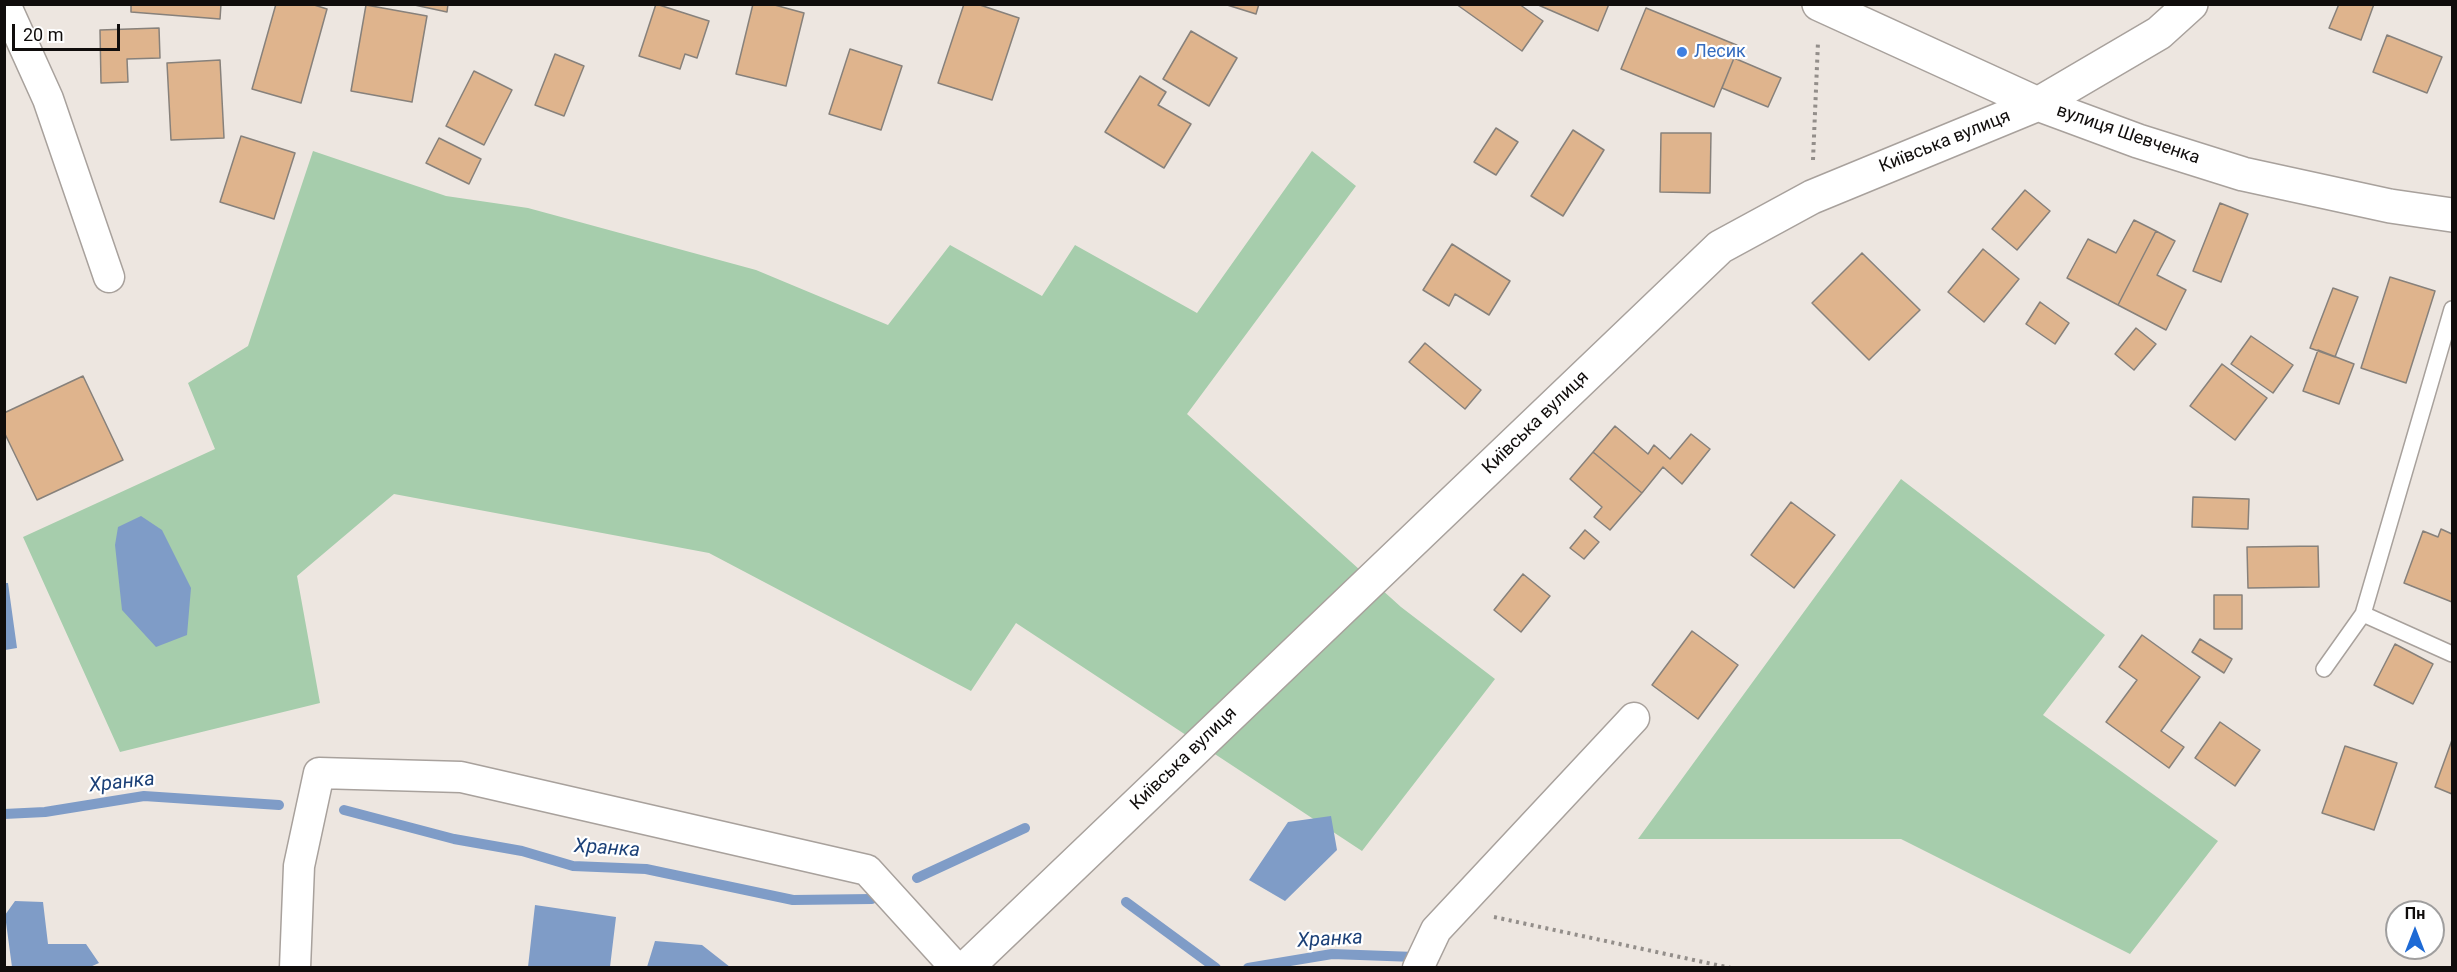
<!DOCTYPE html>
<meta charset="utf-8">
<style>
body{margin:0}
#map{position:relative;width:2457px;height:972px;overflow:hidden;background:#ede6e0;font-family:Roboto,sans-serif}
canvas{display:block}
.frame{position:absolute;inset:0;border:6px solid #100d0c;pointer-events:none}
.north{position:absolute;left:2385px;top:900px;width:60px;height:60px;box-sizing:border-box;background:#fff;border:2px solid #9f9e9e;border-radius:50%;rotate:0deg;font-size:16px;font-weight:700;line-height:24px;text-align:center;color:#100d0c}
.north::after{content:'';display:block;margin:auto;width:21px;height:27px;background:#1e6ad5;clip-path:polygon(50% 0,100% 100%,50% 72%,0 100%)}
.scale{position:absolute;left:12px;top:24px;width:108px;height:27px;box-sizing:border-box;border:3px solid #100d0c;border-top:0;padding-left:8px;font-size:18px;line-height:21px;white-space:nowrap;color:#100d0c;-webkit-text-stroke:4px #fff;paint-order:stroke}
</style>
<div id="map">
<canvas width="2457" height="972"></canvas>
<div class="frame"></div>
<div class="north">Пн</div>
<div class="scale">20 m</div>
</div>
<script>
const ctx = document.querySelector('canvas').getContext('2d');
ctx.lineJoin = 'round';
function paint(path, color) { ctx.fillStyle = color; ctx.fill(path, 'evenodd'); }
const shape = rows => new Path2D(rows.map(r => 'M' + r).join(''));
function strokePath(path, color, width, dash) { ctx.strokeStyle = color; ctx.lineWidth = width; ctx.lineCap = dash ? 'butt' : 'round'; ctx.setLineDash(dash || []); ctx.stroke(path); }
function write(font, color, halo, rows, align = 'center') {
  ctx.font = font + ' Roboto,sans-serif'; ctx.lineWidth = 4.5; ctx.setLineDash([]); ctx.textBaseline = 'middle'; ctx.strokeStyle = halo; ctx.fillStyle = color; for (const [text, x, y, turn = 0] of rows) {
    ctx.save(); ctx.translate(x, y); ctx.rotate((+turn || 0) * Math.PI / 180); ctx.textAlign = isNaN(turn) ? turn : align; if (halo) ctx.strokeText(text, 0, 0); ctx.fillText(text, 0, 0); ctx.restore();
  }
}
paint(shape([
 [313,151,446,196,528,208,756,270,888,325,950,245,1042,296,1075,245,1197,313,1312,151,1356,186,1187,414,1401,607,1495,679,1362,851,1016,623,971,691,709,553,394,494,297,576,320,703,120,752,23,537,215,449,188,383,248,346],
 [1901,479,2105,635,2043,715,2218,841,2130,954,1901,839,1638,839]
]), '#a6cdac');
paint(shape([
 [141,516,162,530,191,588,187,635,156,647,122,610,115,545,118,527],
 [5,583,8,583,17,648,5,650],
 [1331,816,1337,850,1285,901,1249,880,1288,822],
 [15,901,43,902,48,944,86,944,99,963,90,967,12,967,5,915],
 [535,905,616,917,610,967,528,967],
 [655,941,702,945,730,967,647,967]
]), '#7f9cc7');
strokePath(shape([
 [344,810,454,839,522,851,573,866,646,869,793,900,872,899],
 [4,814,45,812,144,796,279,805],
 [917,878,1025,828],
 [1126,902,1216,968],
 [1248,968,1332,954,1415,957]
]), '#7f9cc7', 10);
const building = shape([
 [131,4,221,4,220,19,131,12,131,4],
 [276,4,311,4,327,9,301,103,252,89,276,4],
 [410,4,448,4,447,12,410,4],
 [656,4,709,21,697,58,685,54,680,69,639,56,656,4],
 [753,4,771,4,804,13,786,86,736,74,753,4],
 [964,4,977,4,1019,18,992,100,938,83,964,4],
 [1224,4,1259,4,1256,14,1224,4],
 [1456,4,1519,4,1543,21,1522,51,1456,4],
 [1536,4,1609,4,1598,31,1536,4],
 [2339,4,2374,4,2361,40,2329,28,2339,4],
 [366,5,427,16,412,102,351,91,366,5],
 [1646,8,1739,46,1714,107,1621,69,1646,8],
 [159,28,160,58,127,59,128,82,101,83,100,30,159,28],
 [1191,31,1237,58,1209,106,1163,79,1191,31],
 [2387,35,2442,57,2427,93,2373,72,2387,35],
 [850,49,902,66,881,130,829,114,850,49],
 [555,54,584,66,564,116,535,105,555,54],
 [1734,58,1781,78,1768,107,1722,88,1734,58],
 [220,60,224,138,171,140,167,63,220,60],
 [474,71,512,90,484,145,446,126,474,71],
 [1140,76,1166,92,1158,105,1191,124,1164,168,1105,132,1140,76],
 [1496,128,1518,142,1496,175,1474,162,1496,128],
 [1573,130,1604,150,1563,216,1531,196,1573,130],
 [1661,133,1711,133,1710,193,1660,192,1661,133],
 [241,136,295,153,274,219,220,202,241,136],
 [439,138,481,159,469,184,426,163,439,138],
 [2025,190,2050,211,2017,250,1992,229,2025,190],
 [2220,203,2248,214,2221,282,2193,271,2220,203],
 [2134,220,2156,231,2118,305,2067,278,2088,239,2116,253,2134,220],
 [2156,231,2175,241,2157,275,2186,290,2166,330,2118,305,2156,231],
 [1452,244,1510,281,1489,315,1455,294,1449,306,1423,290,1452,244],
 [1983,249,2019,279,1984,322,1948,292,1983,249],
 [1862,253,1920,310,1869,360,1812,303,1862,253],
 [2390,277,2435,291,2406,383,2361,368,2390,277],
 [2333,288,2358,297,2335,357,2310,348,2333,288],
 [2040,302,2069,323,2055,344,2026,324,2040,302],
 [2136,328,2156,344,2134,370,2115,354,2136,328],
 [2251,336,2293,365,2273,393,2231,364,2251,336],
 [1425,343,1481,390,1465,409,1409,362,1425,343],
 [2318,350,2354,364,2339,404,2303,391,2318,350],
 [2222,364,2267,398,2235,440,2190,406,2222,364],
 [83,376,123,460,37,500,4,432,4,413,83,376],
 [1615,426,1648,454,1654,445,1670,459,1691,434,1710,449,1682,484,1663,467,1642,493,1593,452,1615,426],
 [1593,452,1642,493,1610,530,1594,517,1602,507,1570,479,1593,452],
 [2193,497,2249,499,2248,529,2192,527,2193,497],
 [1791,502,1835,535,1794,588,1751,555,1791,502],
 [2441,529,2452,534,2452,602,2404,583,2423,531,2438,537,2441,529],
 [1585,530,1599,542,1584,559,1570,548,1585,530],
 [2318,546,2319,587,2248,588,2247,547,2318,546],
 [1523,574,1550,596,1521,632,1494,610,1523,574],
 [2214,595,2242,595,2242,629,2214,629,2214,595],
 [1692,631,1738,665,1698,719,1652,685,1692,631],
 [2142,635,2200,677,2161,731,2184,747,2169,768,2106,722,2137,680,2119,667,2142,635],
 [2200,639,2232,659,2224,673,2192,652,2200,639],
 [2395,644,2433,664,2413,704,2374,685,2395,644],
 [2220,722,2260,750,2235,786,2195,758,2220,722],
 [2452,740,2452,794,2435,787,2452,740],
 [2345,746,2397,763,2374,830,2322,813,2345,746]
]);
paint(building, '#dfb48d');
strokePath(building, '#87817b', 1.5);
const service = shape([
 [2363,614,2452,654],
 [2324,669,2363,614,2452,309]
]);
const minor = shape([
 [5,4,48,99,109,277],
 [295,968,299,866,319,773,461,777,867,870,956,968],
 [1418,968,1436,930,1634,718]
]);
const tertiary = shape([
 [966,968,1720,247,1812,197,2038,104,2138,141,2243,174,2390,206,2452,215]
]);
const secondary = shape([
 [1819,4,2038,104,2159,33,2191,4]
]);
strokePath(service, '#a8a19c', 18);
strokePath(minor, '#a8a19c', 33);
strokePath(tertiary, '#a8a19c', 36);
strokePath(secondary, '#a8a19c', 36);
strokePath(shape([
 [1813,160,1818,42],
 [1494,917,1731,968]
]), '#938e8a', 4, [3, 4.5]);
strokePath(service, '#fff', 15);
strokePath(minor, '#fff', 30);
strokePath(tertiary, '#fff', 33);
strokePath(secondary, '#fff', 33);
for (const [x, y, r, color] of [
 [1682,52,6,"#3f7fe0"]
]) { const dot = new Path2D(); dot.arc(x, y, r, 0, 2 * Math.PI); ctx.fillStyle = color; ctx.fill(dot); strokePath(dot, '#fff', 2); }
write('18px', '#366cbe', '#fff', [
 ["Лесик",1694,52]
], 'left');
write('18px', '#100d0c', '#fff', [
 ["вулиця Шевченка",2128,135,19],
 ["Київська вулиця",1945,142,-22],
 ["Київська вулиця",1536,423,-44],
 ["Київська вулиця",1184,759,-44]
]);
write('italic 20px', '#1c4178', '#fff', [
 ["Хранка",122,783,-6],
 ["Хранка",607,849,4],
 ["Хранка",1330,940,-3]
]);
</script>
